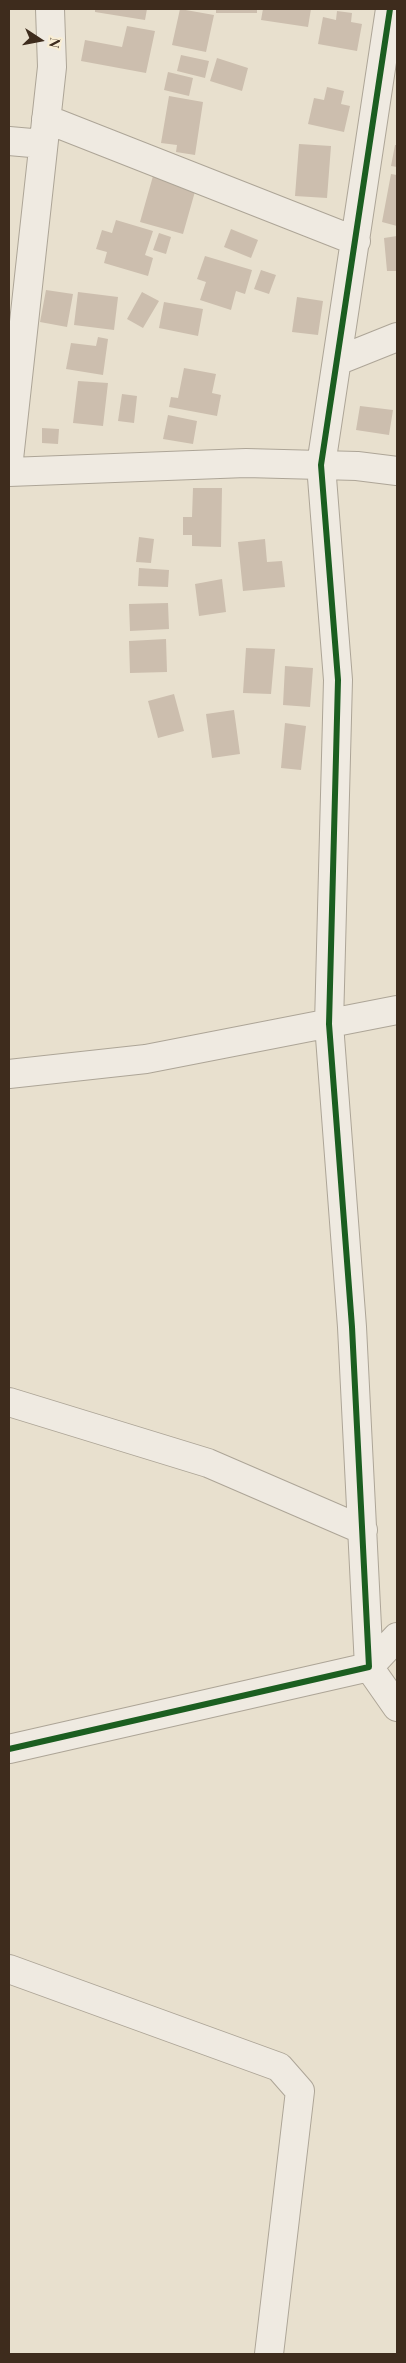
<!DOCTYPE html>
<style>
body{margin:0}
#map{position:relative;width:406px;height:2363px;overflow:hidden;background:#e8e0ce;font-family:"Playfair Display",serif}
canvas{display:block}
.frame{position:absolute;inset:0;border:10px solid #3e2c1d;pointer-events:none}
.north{position:absolute;left:15px;top:15px;width:50px;height:50px;-webkit-text-stroke:4px #f9eed4;paint-order:stroke;rotate:101deg;font-size:14px;font-weight:700;line-height:20px;text-align:center;color:#3e2c1d}
.north::after{content:'';display:block;margin:auto;width:18px;height:22px;background:#3e2c1d;clip-path:polygon(50% 0,100% 100%,50% 72%,0 100%)}
</style>
<div id="map">
<canvas width="406" height="2363"></canvas>
<div class="frame"></div>
<div class="north">N</div>
</div>
<script>
const ctx = document.querySelector('canvas').getContext('2d');
ctx.lineJoin = 'round';
function paint(path, color) { ctx.fillStyle = color; ctx.fill(path, 'evenodd'); }
const shape = rows => new Path2D(rows.map(r => 'M' + r).join(''));
function strokePath(path, color, width, dash) { ctx.strokeStyle = color; ctx.lineWidth = width; ctx.lineCap = dash ? 'butt' : 'round'; ctx.setLineDash(dash || []); ctx.stroke(path); }
paint(shape([
 [95,9,147,9,145,20,95,12],
 [180,9,214,15,206,52,172,45],
 [216,9,257,9,257,13,216,13],
 [263,9,311,9,308,27,261,20],
 [337,11,352,13,351,22,362,24,357,51,318,44,323,17,336,20],
 [127,26,155,31,146,73,81,61,85,40,122,47],
 [181,55,209,61,205,78,177,71],
 [217,58,248,68,242,91,210,81],
 [168,72,193,78,189,96,164,90],
 [327,87,344,91,341,104,350,106,344,132,308,124,314,98,324,100],
 [169,96,203,102,195,155,176,152,177,145,161,143],
 [299,144,331,146,327,198,295,196],
 [395,145,397,145,397,167,391,166],
 [391,174,397,175,397,226,382,222],
 [153,176,196,188,183,234,140,222],
 [116,220,153,231,145,255,153,258,148,276,104,263,107,252,96,249,102,230,112,233],
 [231,229,258,240,251,258,224,247],
 [159,233,171,237,166,254,153,250],
 [397,236,397,271,387,271,384,238],
 [205,256,252,270,245,294,236,291,231,310,200,300,206,282,197,279],
 [261,270,276,275,269,294,254,289],
 [46,290,73,294,67,327,40,322],
 [78,292,118,297,114,330,74,325],
 [142,292,159,301,143,328,127,319],
 [297,297,323,301,318,335,292,332],
 [164,302,203,309,198,336,159,328],
 [98,337,108,339,103,375,66,369,71,343,96,346],
 [184,368,216,374,212,393,221,395,217,416,169,407,171,397,178,398],
 [78,381,108,383,103,426,73,423],
 [122,394,137,396,134,423,118,421],
 [360,406,393,410,389,435,356,430],
 [168,415,197,421,193,444,163,439],
 [42,428,59,429,58,444,42,443],
 [193,488,222,488,221,547,192,546,192,535,183,535,183,517,192,517],
 [139,537,154,539,151,563,136,562],
 [265,539,267,562,282,561,285,587,243,591,238,542],
 [139,568,169,570,168,587,138,586],
 [222,579,226,612,199,616,195,584],
 [168,603,169,629,130,631,129,604],
 [166,639,167,672,130,673,129,641],
 [246,648,275,649,271,694,243,693],
 [285,666,313,668,310,707,283,705],
 [174,694,184,731,158,738,148,701],
 [234,710,240,754,212,758,206,714],
 [285,723,306,726,301,770,281,768]
]), '#ccbeae');
const street = shape([
 [46,119,356,241],
 [9,141,43,144],
 [337,361,397,337],
 [9,459,52,67,50,9],
 [9,472,246,463,357,466,397,471],
 [9,1074,146,1059,397,1010],
 [9,1402,208,1463,363,1530],
 [397,1637,369,1667,397,1707],
 [9,1749,369,1667,352,1327,329,1024,338,680,321,465,390,9],
 [9,1969,279,2067,300,2091,269,2354]
]);
strokePath(street, '#ada597', 30);
strokePath(street, '#efeae1', 28);
strokePath(shape([
 [9,1749,369,1667,352,1327,329,1024,338,680,321,465,390,9]
]), '#1b5e20', 6);
</script>
